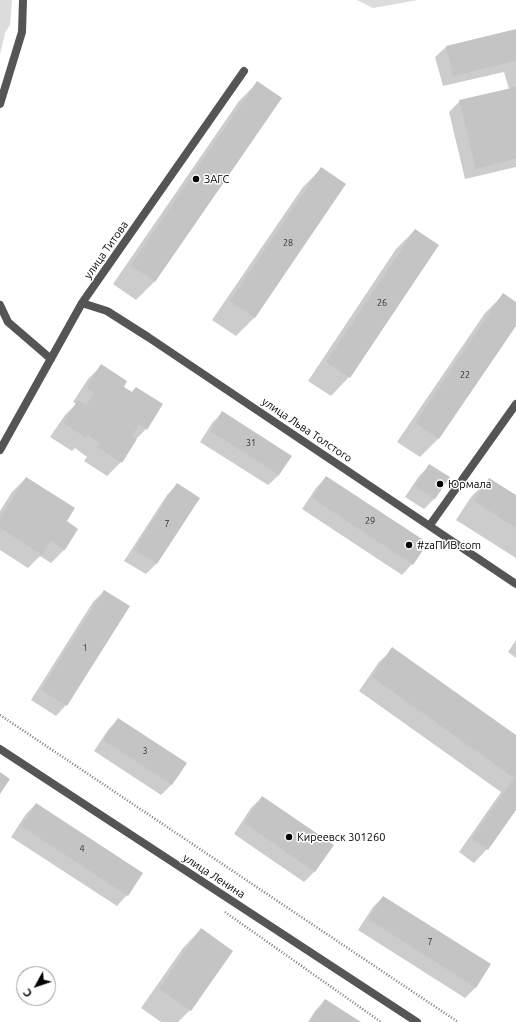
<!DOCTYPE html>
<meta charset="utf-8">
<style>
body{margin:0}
#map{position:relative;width:516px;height:1022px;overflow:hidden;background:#fff;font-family:Ubuntu,sans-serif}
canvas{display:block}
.north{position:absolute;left:16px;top:966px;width:40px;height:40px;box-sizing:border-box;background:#fff;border:1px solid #999;border-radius:50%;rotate:230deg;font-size:11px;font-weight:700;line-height:16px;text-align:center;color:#000}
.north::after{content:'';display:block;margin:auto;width:14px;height:18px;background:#000;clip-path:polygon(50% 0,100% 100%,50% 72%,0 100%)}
</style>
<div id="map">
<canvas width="516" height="1022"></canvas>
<div class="north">С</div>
</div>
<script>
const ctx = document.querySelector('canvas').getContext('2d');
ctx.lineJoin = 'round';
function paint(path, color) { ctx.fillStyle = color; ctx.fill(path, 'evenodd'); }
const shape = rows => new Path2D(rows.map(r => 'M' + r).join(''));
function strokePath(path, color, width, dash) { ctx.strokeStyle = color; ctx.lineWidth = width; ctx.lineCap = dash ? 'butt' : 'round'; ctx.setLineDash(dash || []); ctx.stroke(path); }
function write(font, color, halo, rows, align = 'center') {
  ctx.font = font + ' Ubuntu,sans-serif'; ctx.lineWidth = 3; ctx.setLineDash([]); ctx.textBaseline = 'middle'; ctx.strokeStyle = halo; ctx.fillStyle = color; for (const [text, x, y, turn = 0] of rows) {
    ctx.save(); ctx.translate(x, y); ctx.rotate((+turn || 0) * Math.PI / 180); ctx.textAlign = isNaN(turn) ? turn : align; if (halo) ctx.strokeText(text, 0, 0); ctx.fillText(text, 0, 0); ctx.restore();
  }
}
paint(shape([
 [0,0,12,0,10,25,5,33,0,55],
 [357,0,418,0,373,8]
]), '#dcdcdc');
paint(shape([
 [516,30,516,167,465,179,449,112,460,101,509,89,504,72,443,86,435,57,446,47],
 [257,83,155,281,136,300,113,284,239,101],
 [322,168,345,184,254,318,236,336,212,320,303,187],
 [415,230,349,377,331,396,308,381,396,249],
 [503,295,516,303,516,325,438,439,420,457,397,442,485,313],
 [101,366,122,387,131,393,136,388,146,429,136,439,121,462,107,476,84,461,87,457,75,448,72,451,50,437,65,415,76,404,73,402,88,379],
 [222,413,290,456,279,475,268,485,200,442,212,423],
 [430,465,435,498,424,509,405,497,419,476],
 [326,477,426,543,412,564,402,575,302,509,316,488],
 [26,478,65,522,65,549,51,563,40,556,28,568,0,550,0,511,12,492],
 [489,479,516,496,516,558,456,520,471,497],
 [177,484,199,498,156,564,146,574,124,561,167,495],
 [104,591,66,705,56,716,31,700,93,602],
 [516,640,516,658,508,652],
 [393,649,516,737,516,809,487,849,474,863,459,852,501,792,359,691,379,662],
 [118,719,172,784,161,795,94,751,108,730],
 [262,797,315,871,304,882,234,834,251,808],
 [36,804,127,895,117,906,11,837,26,814],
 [383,897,476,987,465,998,358,930,373,907],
 [201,929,232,951,190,1010,178,1022,161,1022,141,1008,183,948],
 [325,1000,359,1022,308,1022,315,1011]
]), '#0003');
paint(shape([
 [516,29,516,61,453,76,446,46],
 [257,81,282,98,155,282,131,265],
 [516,87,516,159,476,169,459,100],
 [321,167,346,184,255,318,230,301],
 [415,229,439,245,350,378,326,362],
 [503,293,516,302,516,326,439,439,415,423],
 [101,364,127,381,124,387,132,392,136,387,163,404,147,430,139,424,132,436,137,439,122,463,97,447,100,443,88,435,86,438,63,423,78,400,86,405,94,393,86,388],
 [222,411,292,456,279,475,210,431],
 [429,464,450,477,435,499,415,486],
 [326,476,428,543,413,565,312,498],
 [26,477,75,508,67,521,78,529,65,550,51,541,42,555,0,528,0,518],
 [489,478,516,495,516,528,474,501],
 [177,483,200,498,157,564,134,550],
 [104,590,130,606,67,706,41,690],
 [392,647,516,735,516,810,488,850,472,838,514,778,372,677],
 [118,718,187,763,172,785,103,740],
 [0,772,10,779,0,794],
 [262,796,334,845,315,872,244,823],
 [36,803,143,873,128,896,21,826],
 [383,896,491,964,476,988,368,919],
 [201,928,233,951,191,1011,159,989],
 [325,999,361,1022,310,1022]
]), '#c4c4c4');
strokePath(shape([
 [0,715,458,1022],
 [225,912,381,1022]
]), '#777', 2.5, [1, 2]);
strokePath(shape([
 [430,525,516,404]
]), '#555', 8);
strokePath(shape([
 [0,104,22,32,23,0],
 [82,303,107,311,148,337,516,584],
 [0,305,8,322,51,359],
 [0,450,82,303,244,71],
 [0,749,417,1022]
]), '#555', 8);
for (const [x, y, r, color] of [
 [196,179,4,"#000"],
 [440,484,4,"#000"],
 [409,545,4,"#000"],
 [289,837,4,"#000"]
]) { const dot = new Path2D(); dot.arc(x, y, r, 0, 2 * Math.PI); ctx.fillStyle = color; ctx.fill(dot); strokePath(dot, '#fff', 1.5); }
write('9px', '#313131', null, [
 ["28",288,243],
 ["26",382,303],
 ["22",465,375],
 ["31",251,443],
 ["29",370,521],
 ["7",167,524],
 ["1",85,648],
 ["3",145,751],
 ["4",82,849],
 ["7",430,942]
]);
write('11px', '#000', '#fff', [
 ["ЗАГС",204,179],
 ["Юрмала",448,484],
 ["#zaПИВ.com",417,545],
 ["Киреевск 301260",297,837]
], 'left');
write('11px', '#000', '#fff', [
 ["улица Титова",106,250,-55],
 ["улица Льва Толстого",307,430,34],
 ["улица Ленина",214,876,33]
]);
</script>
